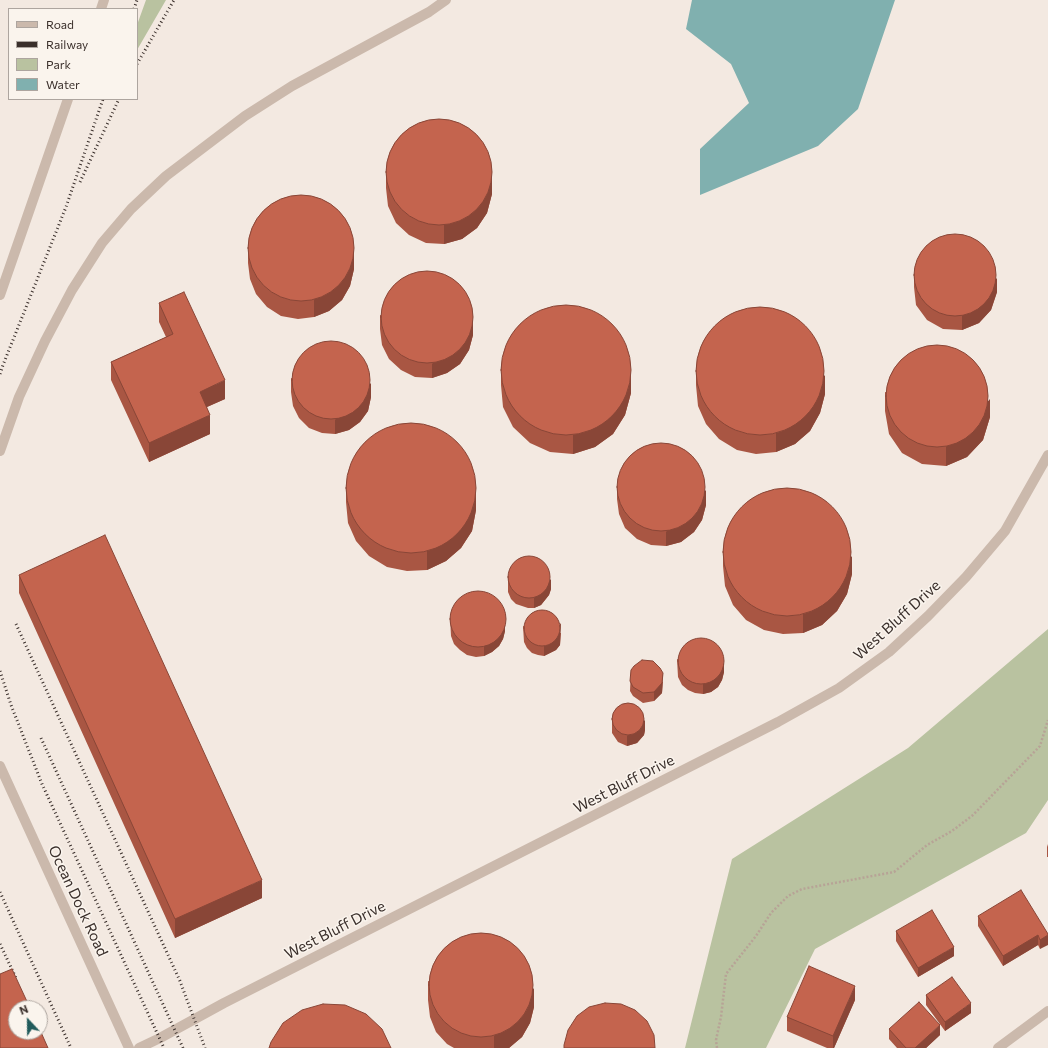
<!DOCTYPE html>
<style>
body{margin:0}
#map{position:relative;width:1048px;height:1048px;overflow:hidden;background:#f3e9e1;font-family:Commissioner,sans-serif}
canvas{display:block}
.legend{position:absolute;left:8px;top:8px;width:130px;height:92px;box-sizing:border-box;background:#faf4ed;border:1px solid #ada59f;margin:0;padding:5px 7px;list-style:none;font-size:12px;color:#3a2f2b}
.legend li{display:flex;align-items:center;gap:8px;height:20px}
.legend b{width:20px;border:1px solid #ada59f}
.north{position:absolute;left:8px;top:1000px;width:40px;height:40px;box-sizing:border-box;background:#faf4ed;border:1px solid #ada59f;border-radius:50%;rotate:338deg;font-size:11px;font-weight:700;line-height:16px;text-align:center;color:#3a2f2b}
.north::after{content:'';display:block;margin:auto;width:14px;height:18px;background:#215b5b;clip-path:polygon(50% 0,100% 100%,50% 72%,0 100%)}
</style>
<div id="map">
<canvas width="1048" height="1048"></canvas>
<ul class="legend">
<li><b style="height:5px;background:#cbb9ac"></b>Road</li>
<li><b style="height:5px;background:#3a2f2b"></b>Railway</li>
<li><b style="height:11px;background:#b9c2a0"></b>Park</li>
<li><b style="height:11px;background:#80b0af"></b>Water</li>
</ul>
<div class="north">N</div>
</div>
<script>
const ctx = document.querySelector('canvas').getContext('2d');
ctx.lineJoin = 'round';
function paint(path, color) { ctx.fillStyle = color; ctx.fill(path, 'evenodd'); }
const shape = rows => new Path2D(rows.map(r => 'M' + r).join(''));
function strokePath(path, color, width, dash) { ctx.strokeStyle = color; ctx.lineWidth = width; ctx.lineCap = dash ? 'butt' : 'round'; ctx.setLineDash(dash || []); ctx.stroke(path); }
function write(font, color, halo, rows, align = 'center') {
  ctx.font = font + ' Commissioner,sans-serif'; ctx.lineWidth = 3; ctx.setLineDash([]); ctx.textBaseline = 'middle'; ctx.strokeStyle = halo; ctx.fillStyle = color; for (const [text, x, y, turn = 0] of rows) {
    ctx.save(); ctx.translate(x, y); ctx.rotate((+turn || 0) * Math.PI / 180); ctx.textAlign = isNaN(turn) ? turn : align; if (halo) ctx.strokeText(text, 0, 0); ctx.fillText(text, 0, 0); ctx.restore();
  }
}
paint(shape([
 [146,0,166,0,137,50,137,25],
 [1048,629,1048,800,1026,833,815,949,766,1048,685,1048,732,859,908,748]
]), '#b9c2a0');
paint(shape([
 [692,0,895,0,858,109,818,146,700,195,700,149,749,103,731,64,686,29]
]), '#80b0af');
strokePath(shape([
 [717,1048,716,1040,721,1017,726,974,756,936,771,913,788,896,802,889,894,872,927,845,952,831,973,815,1040,746,1048,720]
]), '#b7a396', 2.5, [2, 2]);
strokePath(shape([
 [0,451,19,397,45,341,72,290,102,243,131,209,166,176,245,116,292,86,429,12,446,0]
]), '#cbb9ac', 10);
strokePath(shape([
 [101,9,104,0],
 [0,295,68,99],
 [0,766,129,1048],
 [139,1048,160,1038,224,1003,778,722,839,688,889,652,928,616,966,577,1005,531,1048,455],
 [998,1048,1048,1011]
]), '#cbb9ac', 10);
strokePath(shape([
 [134,9,137,0],
 [137,64,174,0],
 [80,182,119,99],
 [0,374,3,365,66,207,103,99],
 [16,624,180,981,205,1048],
 [0,671,11,705,42,784,164,1048],
 [41,738,183,1048],
 [0,892,71,1048],
 [0,944,16,978]
]), '#3a2f2b', 3, [1, 3]);
paint(shape([
 [386,169,492,194,487,213,477,228,462,239,444,244,426,243,409,235,396,223,388,206,386,188],
 [248,244,354,269,350,286,342,300,329,311,314,317,298,319,281,316,267,307,256,294,250,279,248,263],
 [914,273,997,292,991,310,979,323,962,330,943,329,927,320,916,305,914,287],
 [159,303,225,399,207,407,210,434,149,462,111,380,111,362,166,337,159,322],
 [380,315,473,335,469,350,460,364,447,373,432,378,415,377,401,370,389,359,382,345,380,329],
 [501,366,631,393,625,415,613,434,595,447,573,454,550,452,530,443,513,427,503,407,501,385],
 [696,367,825,394,820,413,810,431,795,444,776,452,756,454,737,450,719,439,706,424,698,406,696,385],
 [291,378,371,397,368,411,360,422,349,430,335,434,322,433,309,428,299,418,293,406,291,392],
 [885,392,990,417,983,440,967,457,946,466,922,464,902,453,889,434,885,411],
 [346,484,476,510,472,531,461,548,446,561,427,570,407,571,387,567,369,556,356,541,348,523,346,502],
 [617,485,706,505,702,520,694,532,681,542,666,546,651,545,637,539,625,528,619,514,617,499],
 [723,547,852,574,847,594,837,611,822,625,803,633,783,634,764,630,746,620,733,605,725,586,723,566],
 [19,575,262,898,175,938,19,593],
 [508,576,551,589,549,595,541,605,534,608,528,608,516,604,511,599,508,592],
 [450,617,505,631,503,639,499,646,492,652,484,656,476,657,467,655,460,650,454,644,451,636],
 [523,626,561,633,560,645,556,650,544,656,538,655,532,653,527,648,524,642],
 [677,659,724,672,722,680,718,687,711,692,703,694,695,693,688,690,682,685,678,677],
 [631,670,663,682,662,693,654,701,643,703,633,696,630,691],
 [612,718,645,730,644,735,637,743,627,746,618,742,612,733],
 [1048,844,1048,857,1047,857,1047,847],
 [978,916,1048,934,1040,949,1038,945,1003,966,978,926],
 [896,931,954,956,918,977,896,941],
 [428,981,534,1007,530,1023,522,1037,509,1048,454,1048,447,1044,436,1032,430,1017,428,1000],
 [926,995,971,1013,945,1031,926,1005],
 [855,1000,834,1048,827,1048,787,1031,787,1017],
 [889,1029,940,1035,926,1048,897,1048,889,1039]
]), '#a95643');
paint(shape([
 [492,176,492,194,487,213,477,228,462,239,444,244,444,225],
 [354,251,354,269,350,286,342,300,329,311,314,317,314,299],
 [997,278,997,292,991,310,979,323,962,330,962,316],
 [473,320,473,335,469,350,460,364,447,373,432,378,432,364],
 [631,375,631,393,625,415,613,434,595,447,573,454,573,435],
 [825,375,825,394,820,413,810,431,795,444,776,452,776,433],
 [225,380,225,399,200,410,200,392],
 [371,383,371,397,368,411,360,422,349,430,335,434,335,420],
 [990,399,990,417,983,440,967,457,946,466,946,447],
 [210,415,210,434,149,462,149,443],
 [706,490,706,505,702,520,694,532,681,542,666,546,666,532],
 [476,492,476,510,472,531,461,548,446,561,427,570,427,551],
 [852,556,852,574,847,594,837,611,822,625,803,633,803,614],
 [551,579,551,589,549,595,541,605,534,608,534,598],
 [505,621,505,631,503,639,499,646,492,652,484,656,484,646],
 [561,623,560,645,556,650,544,656,544,646],
 [724,663,724,672,722,680,718,687,711,692,703,694,703,684],
 [663,673,662,693,654,701,654,692],
 [645,720,645,730,644,735,637,743,627,746,627,736],
 [262,880,262,898,175,938,175,919],
 [1038,935,1038,945,1003,966,1003,956],
 [1048,935,1048,945,1040,949,1040,940],
 [954,947,954,956,918,977,918,968],
 [855,986,855,1000,834,1048,833,1048,833,1036],
 [534,988,534,1007,530,1023,522,1037,509,1048,494,1048,494,1036],
 [971,1003,971,1013,945,1031,945,1022],
 [940,1025,940,1035,926,1048,915,1048]
]), '#894637');
const building = shape([
 '386 172a53 53 0 1 1 106 0a53 53 0 1 1-106 0Z',
 '248 248a53 53 0 1 1 106 0a53 53 0 1 1-106 0Z',
 '914 275a41 41 0 1 1 82 0a41 41 0 1 1-82 0Z',
 '381 317a46 46 0 1 1 92 0a46 46 0 1 1-92 0Z',
 [184,292,225,380,200,392,210,415,149,443,111,362,173,334,159,303,184,292],
 '501 370a65 65 0 1 1 130 0a65 65 0 1 1-130 0Z',
 '696 371a64 64 0 1 1 128 0a64 64 0 1 1-128 0Z',
 '292 380a39 39 0 1 1 78 0a39 39 0 1 1-78 0Z',
 '886 396a51 51 0 1 1 102 0a51 51 0 1 1-102 0Z',
 '346 488a65 65 0 1 1 130 0a65 65 0 1 1-130 0Z',
 '617 487a44 44 0 1 1 88 0a44 44 0 1 1-88 0Z',
 '723 552a64 64 0 1 1 128 0a64 64 0 1 1-128 0Z',
 [105,535,262,880,175,919,19,575,105,535],
 '508 577a21 21 0 1 1 42 0a21 21 0 1 1-42 0Z',
 '450 619a28 28 0 1 1 56 0a28 28 0 1 1-56 0Z',
 '524 628a18 18 0 1 1 36 0a18 18 0 1 1-36 0Z',
 '678 661a23 23 0 1 1 46 0a23 23 0 1 1-46 0Z',
 [642,660,653,661,660,668,663,673,662,683,654,692,643,693,633,687,630,681,631,670,634,666,642,660],
 '612 719a16 16 0 1 1 32 0a16 16 0 1 1-32 0Z',
 [1021,890,1048,934,1048,935,1040,940,1038,935,1003,956,978,916,1021,890],
 [932,910,954,947,918,968,896,931,932,910],
 '429 985a52 52 0 1 1 104 0a52 52 0 1 1-104 0Z',
 [809,966,855,986,833,1036,787,1017,809,966],
 [12,969,30,1008,16,1008,16,1032,40,1032,40,1030,48,1048,0,1048,0,974,12,969],
 [952,977,971,1003,945,1022,926,995,952,977],
 [919,1002,940,1025,915,1048,906,1048,889,1029,919,1002],
 [605,1003,621,1004,635,1010,647,1021,654,1035,655,1048,564,1048,564,1045,568,1030,577,1016,589,1007,605,1003],
 [323,1004,345,1005,366,1014,382,1029,391,1048,269,1048,271,1042,283,1023,302,1010,323,1004]
]);
paint(building, '#c4644e');
strokePath(building, '#894637', 1);
write('15px', '#3a2f2b', '#faf4ed', [
 ["West Bluff Drive",897,620,-42],
 ["West Bluff Drive",624,784,-27],
 ["Ocean Dock Road",78,901,65],
 ["West Bluff Drive",335,930,-27]
]);
</script>
